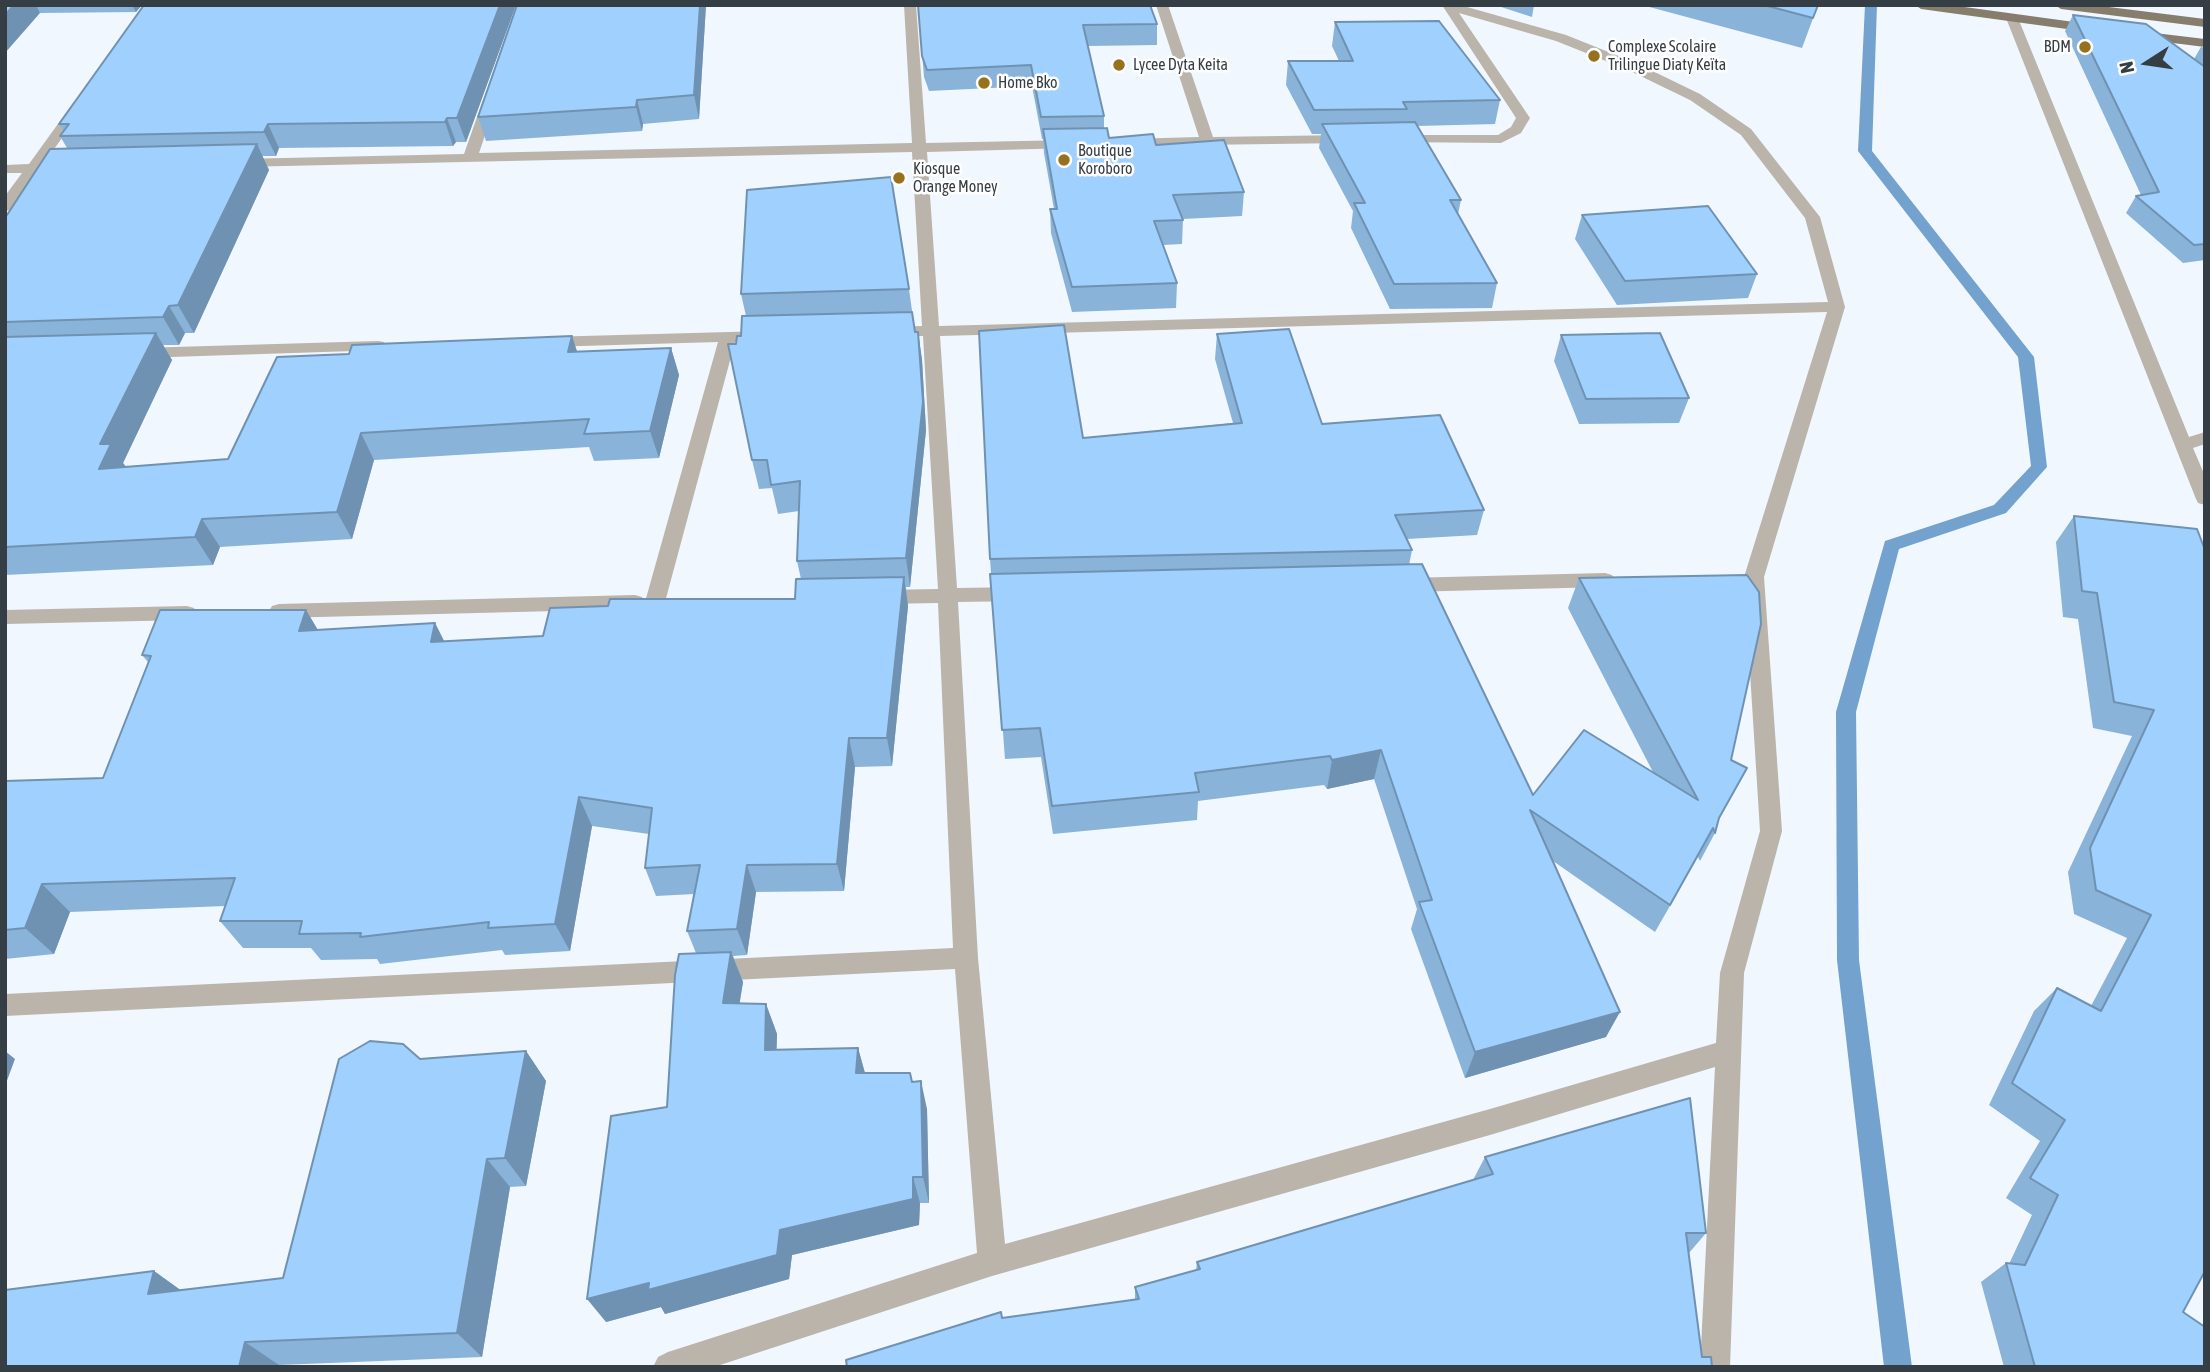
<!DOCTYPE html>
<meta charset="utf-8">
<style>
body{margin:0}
#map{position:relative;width:2210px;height:1372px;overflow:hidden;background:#f0f7ff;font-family:"Asap Condensed",sans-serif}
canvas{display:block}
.frame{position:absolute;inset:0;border:7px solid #363e45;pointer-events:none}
.north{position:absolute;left:2112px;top:28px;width:70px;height:70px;-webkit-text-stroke:5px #fff;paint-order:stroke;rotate:258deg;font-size:19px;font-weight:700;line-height:28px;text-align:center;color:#363e45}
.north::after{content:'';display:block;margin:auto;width:24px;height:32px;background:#363e45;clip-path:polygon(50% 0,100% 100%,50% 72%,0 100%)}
</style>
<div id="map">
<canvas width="2210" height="1372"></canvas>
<div class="frame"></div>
<div class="north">N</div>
</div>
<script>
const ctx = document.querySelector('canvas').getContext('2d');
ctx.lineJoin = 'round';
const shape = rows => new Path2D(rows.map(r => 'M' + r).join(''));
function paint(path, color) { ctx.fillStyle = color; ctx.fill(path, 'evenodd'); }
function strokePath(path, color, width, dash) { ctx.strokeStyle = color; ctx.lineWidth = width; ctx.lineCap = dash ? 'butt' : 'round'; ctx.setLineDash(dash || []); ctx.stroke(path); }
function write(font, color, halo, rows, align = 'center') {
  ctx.font = font + ' "Asap Condensed",sans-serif'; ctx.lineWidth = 5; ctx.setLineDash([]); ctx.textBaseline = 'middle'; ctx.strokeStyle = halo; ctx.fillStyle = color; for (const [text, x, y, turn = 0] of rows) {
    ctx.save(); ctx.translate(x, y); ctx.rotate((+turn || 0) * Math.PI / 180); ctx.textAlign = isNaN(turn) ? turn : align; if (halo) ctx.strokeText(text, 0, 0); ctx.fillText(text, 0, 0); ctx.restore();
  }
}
paint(shape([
 [1865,5,1877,5,1872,151,2034,357,2047,467,2006,513,1899,549,1856,712,1859,960,1912,1367,1884,1367,1837,960,1836,712,1885,541,1994,505,2031,466,2018,357,1858,151,1865,5]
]), '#74a2ce');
paint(shape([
 [904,5,916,5,926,143,1071,140,1078,144,1071,148,927,152,939,326,1828,302,1805,218,1741,135,1690,100,1626,69,1556,41,1459,13,1530,118,1521,133,1501,143,1392,142,1390,139,1397,135,1498,135,1511,127,1516,118,1442,5,1460,5,1566,35,1636,63,1700,94,1751,129,1820,217,1845,307,1764,577,1782,831,1744,973,1730,1367,1700,1367,1715,1067,1490,1135,992,1276,714,1367,653,1367,658,1357,668,1352,977,1253,955,969,5,1016,5,994,953,948,938,603,881,604,874,602,871,597,874,592,881,590,938,589,923,336,889,337,881,332,889,327,922,326,912,152,239,167,232,163,239,159,464,154,483,100,490,96,497,100,479,153,912,143,904,5],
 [1827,312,1744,577,1760,831,1720,973,1716,1043,1490,1109,1005,1244,978,958,958,602,1020,601,1027,599,1030,594,1027,589,1020,587,957,588,940,336,1827,312],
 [1156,5,1168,5,1213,137,1347,135,1354,139,1347,143,1122,146,1122,140,1127,139,1199,137,1156,5],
 [2012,14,2018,18,2189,437,2205,432,2205,444,2193,448,2205,476,2205,505,2198,503,2196,499,2006,18,2012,14],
 [78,102,85,106,44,163,66,163,73,167,66,171,37,172,10,210,5,211,5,196,22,173,5,173,5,165,29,164,73,103,78,102],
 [766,331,772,332,774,336,772,340,735,342,665,602,662,607,655,609,648,607,645,602,718,342,546,347,538,342,546,337,766,331],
 [378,341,384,342,386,346,384,350,140,358,132,353,140,348,378,341],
 [1605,573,1612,575,1615,580,1612,585,1605,587,1406,592,1399,590,1396,585,1399,580,1406,578,1605,573],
 [635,595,642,597,645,602,642,607,635,609,279,618,272,616,269,611,272,606,279,604,635,595],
 [187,606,194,608,197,613,194,618,187,620,5,624,5,610,187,606]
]), '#bab4ab');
paint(shape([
 [1915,5,1950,5,2096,25,2102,29,2096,33,1921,9,1915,5],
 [2055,5,2093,5,2205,19,2205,27,2061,9,2055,5],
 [2138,31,2205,39,2205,47,2133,38,2133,32,2138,31]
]), '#877d6c');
paint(shape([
 [5,5,142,5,136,12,40,13],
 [516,5,466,142,456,142,453,146,279,148,276,156,262,156,269,170,194,333,185,333,179,345,163,345,172,360,123,463,126,467,228,459,577,352,671,348,679,375,659,458,594,461,589,447,374,460,352,539,220,547,213,565,5,575,5,218,67,148,60,136,64,131,59,124],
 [706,5,699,119,643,124,642,131,486,141,478,117],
 [918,5,1157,24,1157,45,1088,46,1104,116,1104,128,1109,138,1156,145,1244,192,1242,216,1183,219,1182,244,1163,245,1177,283,1176,308,1072,312,1051,233,1050,209,1054,209,1044,153,1043,139,1042,139,1032,86,929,91,924,77],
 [1495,5,1534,5,1532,17],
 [1642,5,1818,5,1802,48],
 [2073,15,2194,59,2201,47,2205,48,2205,260,2183,263,2126,213,2136,196,2141,195,2065,31],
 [1335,22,1500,100,1495,124,1417,126,1461,200,1458,214,1497,283,1492,308,1390,309,1351,228,1353,211,1319,148,1321,134,1312,134,1286,85,1288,61,1339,61,1332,46],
 [1582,215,1757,274,1748,298,1617,305,1575,239],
 [909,289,915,332,918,332,922,360,926,430,910,587,906,587,908,606,892,766,855,767,844,891,756,892,747,955,733,956,743,982,739,1004,766,1004,777,1034,776,1050,858,1048,865,1073,912,1082,927,1109,929,1203,920,1203,919,1225,792,1255,789,1279,665,1314,661,1307,606,1322,667,1107,696,953,687,931,694,894,656,896,645,868,649,834,592,826,570,951,505,955,502,950,380,964,377,959,321,960,311,948,243,948,220,921,225,906,70,912,54,954,5,959,5,781,103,778,148,662,142,655,306,610,318,630,435,623,444,641,543,636,795,599,801,579,797,561,799,511,778,514,772,488,759,489,752,460,736,344,741,336,746,316,741,294],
 [1217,334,1322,424,1484,510,1477,535,1407,539,1412,550,1409,565,1533,795,1654,774,1568,608,1579,578,1719,819,1715,833,1700,861,1698,857,1655,932,1553,861,1606,1037,1465,1078,1411,929,1417,909,1374,779,1327,789,1324,785,1198,801,1197,820,1053,834,1041,757,1005,759,990,559,1083,438,1233,423,1215,359],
 [1561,335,1689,398,1679,423,1579,424,1554,361],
 [2074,516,2197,529,2183,1312,2205,1367,2004,1367,1981,1282,2006,1263,2009,1264,2032,1215,2006,1198,2040,1141,1989,1105,2034,1011,2057,988,2091,1006,2127,938,2074,914,2068,872,2132,736,2093,728,2078,619,2063,617,2056,542],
 [526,1051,546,1081,526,1186,510,1187,482,1357,279,1365,5,1367,154,1271,180,1290,283,1278,420,1059],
 [1485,1157,1706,1233,1689,1253,1702,1357,1002,1318,1135,1300,1135,1287,1196,1270,1197,1262,1473,1180]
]), '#8ab3da');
paint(shape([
 [14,5,36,5,40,13,5,53,5,15],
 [132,5,142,5,136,12],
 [500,5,516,5,466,142,457,118],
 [700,5,706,5,699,119,694,95],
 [637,100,643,124,642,131,636,107],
 [447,118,456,142,453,146,445,122],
 [268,124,279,148,276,156,264,132],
 [257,144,269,170,194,333,178,305],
 [169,306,185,333,179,345,163,317],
 [918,332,922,360,926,430,910,587,906,558],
 [156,333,172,360,123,463,129,471,99,469,100,444],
 [572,336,581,363,568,352],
 [671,348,679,375,659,458,650,431],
 [361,433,374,460,352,539,337,512],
 [202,519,220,547,213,565,195,537],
 [904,577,908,606,892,766,887,738],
 [306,610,323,639,299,631],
 [435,623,450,653,431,642],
 [849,738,855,767,844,891,837,864],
 [1381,750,1374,779,1327,789,1332,760],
 [579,797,592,826,570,951,555,924],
 [747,865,756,892,747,955,737,929],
 [42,884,70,912,54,954,25,928],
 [731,952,743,982,735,1033,723,1003],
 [766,1004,777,1034,776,1079,765,1050],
 [1620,1012,1606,1037,1465,1078,1475,1052],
 [858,1048,866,1077,856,1073],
 [5,1051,15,1059,5,1086],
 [526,1051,546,1081,526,1186,505,1158],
 [921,1081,927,1109,929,1203,923,1177],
 [487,1159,510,1187,482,1357,457,1333],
 [913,1177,920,1203,919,1225,792,1255,789,1279,665,1314,661,1307,606,1322,587,1299,780,1230],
 [154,1271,189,1296,148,1294],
 [245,1342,279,1365,278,1367,239,1367]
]), '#7092b2');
const building = shape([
 [5,5,14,5,5,15,5,5],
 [144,5,500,5,457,118,447,118,445,122,268,124,264,132,60,136,69,124,59,124,144,5],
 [517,5,700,5,694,95,637,100,636,107,478,117,517,5],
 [918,5,1150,5,1157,24,1083,25,1104,116,1041,117,1031,65,927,70,922,56,918,5],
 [1764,5,1818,5,1813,18,1764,5],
 [2073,15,2146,24,2205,67,2205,244,2194,245,2136,196,2159,192,2073,15],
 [1439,21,1500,100,1403,102,1407,109,1314,110,1288,61,1353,61,1335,22,1439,21],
 [1415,122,1461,200,1450,200,1497,283,1394,284,1354,203,1365,203,1322,124,1415,122],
 [1107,128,1109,138,1153,134,1156,145,1224,140,1244,192,1173,195,1183,220,1154,221,1177,283,1072,287,1050,209,1057,209,1043,129,1107,128],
 [257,144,178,305,169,306,163,317,5,322,5,218,50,149,257,144],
 [891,177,909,289,741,294,747,190,891,177],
 [1708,206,1757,274,1625,281,1582,215,1708,206],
 [912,312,915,332,918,332,923,402,906,558,797,561,800,481,771,485,767,460,752,460,728,344,736,344,737,336,741,336,742,316,912,312],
 [1064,325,1083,438,1242,423,1217,334,1289,329,1322,424,1440,415,1484,510,1395,515,1412,550,990,559,979,331,1064,325],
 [156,333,100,444,111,444,99,469,228,459,277,357,349,354,352,345,572,336,568,352,671,348,650,431,584,434,589,419,361,433,337,512,202,519,195,537,5,547,5,337,156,333],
 [1660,333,1689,398,1586,399,1561,335,1660,333],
 [2074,516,2197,529,2205,550,2205,1271,2183,1312,2205,1327,2205,1367,2035,1367,2006,1263,2025,1265,2058,1195,2030,1178,2065,1120,2012,1083,2057,988,2101,1011,2151,915,2096,890,2090,848,2154,710,2114,702,2097,593,2082,591,2074,516],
 [1422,564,1533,795,1584,730,1698,800,1579,578,1747,575,1759,592,1761,624,1731,760,1747,768,1719,818,1715,833,1713,828,1670,905,1530,810,1620,1012,1475,1052,1419,902,1432,900,1381,750,1332,760,1330,756,1195,773,1199,792,1052,806,1040,728,1002,730,990,574,1422,564],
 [904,577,887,738,849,738,837,864,747,865,737,929,687,931,700,865,645,868,652,808,579,797,555,924,488,928,489,922,360,937,361,933,299,934,302,921,220,921,235,878,42,884,25,928,5,930,5,781,103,778,151,656,142,655,160,610,306,610,299,631,435,623,431,642,543,636,550,608,608,606,610,599,795,599,796,579,904,577],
 [731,952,723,1003,766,1004,765,1050,858,1048,856,1073,910,1073,912,1082,921,1081,923,1177,913,1177,913,1199,780,1230,777,1255,648,1290,649,1283,587,1299,611,1116,667,1107,675,975,679,954,731,952],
 [370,1041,403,1044,420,1059,526,1051,505,1158,487,1159,457,1333,245,1342,239,1367,5,1367,5,1290,154,1271,148,1294,283,1278,339,1059,370,1041],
 [1690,1098,1706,1233,1686,1233,1702,1357,1711,1357,1712,1367,847,1367,846,1360,1001,1312,1002,1318,1139,1299,1135,1287,1200,1269,1197,1262,1493,1174,1485,1157,1690,1098]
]);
paint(building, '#a0d0fe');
strokePath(building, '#7092b2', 2);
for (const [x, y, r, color] of [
 [2085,47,7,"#98711d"],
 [1594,56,7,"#98711d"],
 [1119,65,7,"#98711d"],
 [984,83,7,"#98711d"],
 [1064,160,7,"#98711d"],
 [899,178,7,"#98711d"]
]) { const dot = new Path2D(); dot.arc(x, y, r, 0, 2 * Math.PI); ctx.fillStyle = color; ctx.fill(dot); strokePath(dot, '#fff', 2.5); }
write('16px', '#363e45', '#fff', [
 ["Complexe Scolaire",1608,47],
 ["Trilingue Diaty Keïta",1608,65],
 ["BDM",2071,47,"right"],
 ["Lycee Dyta Keita",1133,65],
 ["Home Bko",998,83],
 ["Boutique",1078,151],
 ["Koroboro",1078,169],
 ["Kiosque",913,169],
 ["Orange Money",913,187]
], 'left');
</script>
